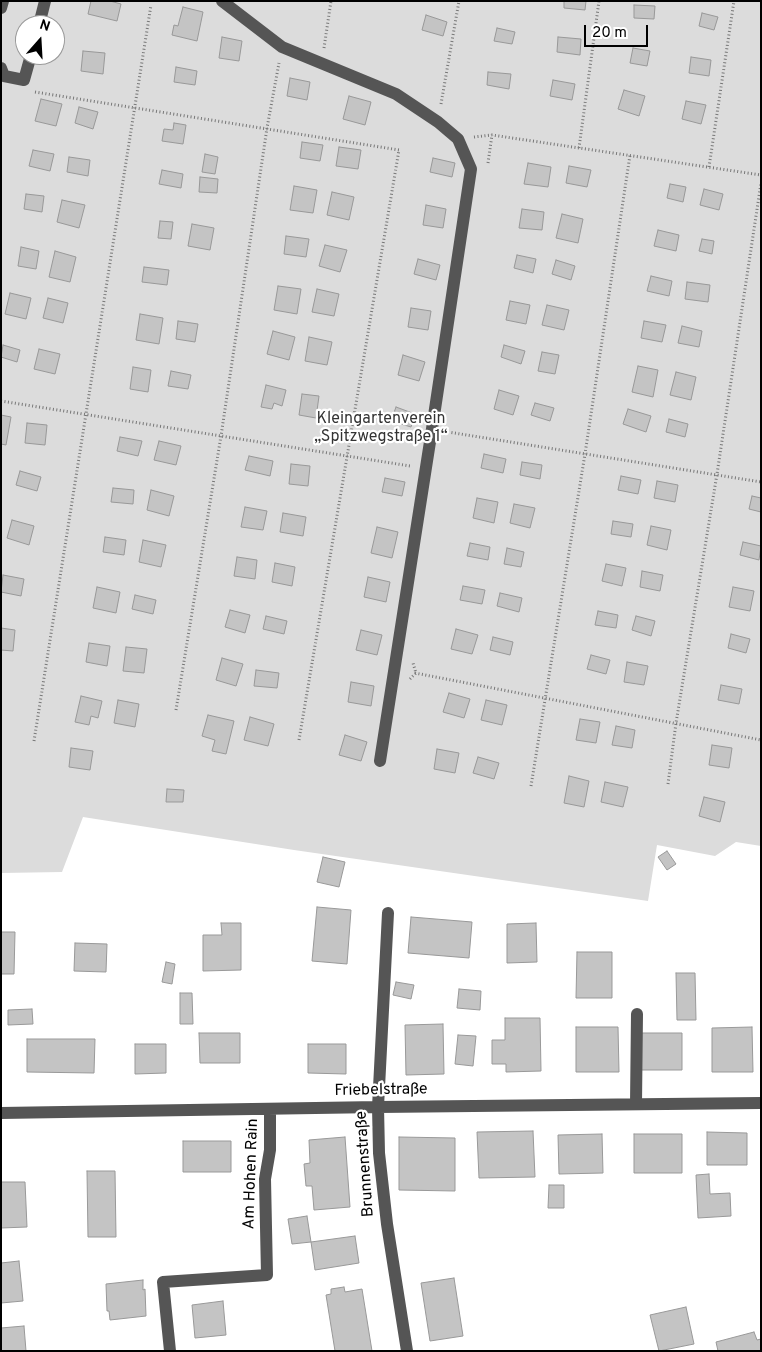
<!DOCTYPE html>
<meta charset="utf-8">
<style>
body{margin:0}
#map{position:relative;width:762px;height:1352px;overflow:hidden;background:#fff;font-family:Overpass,sans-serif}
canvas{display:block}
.frame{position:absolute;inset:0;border:2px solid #000;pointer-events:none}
.north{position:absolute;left:15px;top:15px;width:50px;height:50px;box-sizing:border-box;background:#fff;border:1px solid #999;border-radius:50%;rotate:19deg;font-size:14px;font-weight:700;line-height:20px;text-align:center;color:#000}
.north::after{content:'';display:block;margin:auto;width:18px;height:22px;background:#000;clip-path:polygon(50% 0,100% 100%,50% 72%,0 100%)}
.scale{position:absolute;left:584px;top:25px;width:64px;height:22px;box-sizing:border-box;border:2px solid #000;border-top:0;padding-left:6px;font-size:15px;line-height:18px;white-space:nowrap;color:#000;-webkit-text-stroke:4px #fff;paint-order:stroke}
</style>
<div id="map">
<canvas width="762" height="1352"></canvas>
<div class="frame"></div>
<div class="north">N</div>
<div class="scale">20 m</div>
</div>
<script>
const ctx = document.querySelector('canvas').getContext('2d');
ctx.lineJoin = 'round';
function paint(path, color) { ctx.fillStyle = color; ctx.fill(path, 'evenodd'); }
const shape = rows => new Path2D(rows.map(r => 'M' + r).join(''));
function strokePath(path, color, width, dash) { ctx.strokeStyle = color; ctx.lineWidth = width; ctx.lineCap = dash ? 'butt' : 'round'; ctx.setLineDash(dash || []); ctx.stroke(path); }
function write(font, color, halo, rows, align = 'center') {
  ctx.font = font + ' Overpass,sans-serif'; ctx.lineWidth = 4.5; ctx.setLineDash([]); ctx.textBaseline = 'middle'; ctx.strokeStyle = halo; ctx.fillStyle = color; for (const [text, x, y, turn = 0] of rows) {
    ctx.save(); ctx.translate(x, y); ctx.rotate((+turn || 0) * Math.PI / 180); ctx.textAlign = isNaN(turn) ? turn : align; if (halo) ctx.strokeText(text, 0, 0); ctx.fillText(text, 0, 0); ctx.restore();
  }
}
paint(shape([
 [1,1,761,1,761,846,736,842,715,856,657,845,648,901,294,850,83,817,62,872,1,873],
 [25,25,55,25,55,55,25,55]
]), '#dcdcdc');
const building = shape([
 [91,1,110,1,121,4,117,21,88,14,91,1],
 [564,1,586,1,585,10,564,8,564,1],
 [634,5,655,6,654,19,634,18,634,5],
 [183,7,203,12,197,41,172,35,174,25,178,26,183,7],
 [702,13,718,17,714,30,699,26,702,13],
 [426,15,447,22,443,36,422,30,426,15],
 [497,28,515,32,512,44,494,41,497,28],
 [222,37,242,41,239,61,219,58,222,37],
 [558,37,581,39,580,55,557,52,558,37],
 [633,48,650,51,647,66,630,63,633,48],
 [83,51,105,53,103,74,81,71,83,51],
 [691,57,711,60,709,76,689,73,691,57],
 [176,67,197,71,195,85,174,82,176,67],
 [488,72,511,74,509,89,487,85,488,72],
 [290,78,310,82,307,100,287,96,290,78],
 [553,80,575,84,572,100,550,96,553,80],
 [624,90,645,96,639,116,618,109,624,90],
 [349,96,371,102,365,125,343,119,349,96],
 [41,99,62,104,56,126,35,121,41,99],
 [686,101,706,105,701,124,682,119,686,101],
 [79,107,98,112,93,129,75,123,79,107],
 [174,123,186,125,183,144,162,141,164,129,173,130,174,123],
 [302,142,323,145,320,161,300,158,302,142],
 [339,147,361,150,358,169,336,166,339,147],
 [33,150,54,154,50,171,29,166,33,150],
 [205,154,218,157,215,174,202,172,205,154],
 [69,157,90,160,88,176,67,172,69,157],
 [433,158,455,163,452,177,430,172,433,158],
 [528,163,551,167,548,187,524,184,528,163],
 [569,166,591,170,587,187,566,183,569,166],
 [162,170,183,174,181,188,159,184,162,170],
 [200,177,218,179,217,193,199,192,200,177],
 [670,184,686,187,683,202,667,198,670,184],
 [294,186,317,190,313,213,290,210,294,186],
 [704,189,723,194,719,210,700,205,704,189],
 [332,192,354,197,349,220,327,215,332,192],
 [26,194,44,196,42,212,24,209,26,194],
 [62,200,85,205,79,228,57,222,62,200],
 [426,205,446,209,443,228,423,225,426,205],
 [522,209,544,212,542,230,519,228,522,209],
 [562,214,583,219,578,243,556,238,562,214],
 [160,221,173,222,171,239,158,238,160,221],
 [192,224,214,228,210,250,188,246,192,224],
 [658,230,679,235,676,251,654,246,658,230],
 [286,236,309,239,306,257,284,254,286,236],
 [702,239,714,241,712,254,699,251,702,239],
 [325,245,347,250,340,272,319,266,325,245],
 [21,247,39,251,36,269,18,266,21,247],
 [55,251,76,257,70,282,49,277,55,251],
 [517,255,536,259,533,273,514,268,517,255],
 [418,259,440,265,436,280,414,274,418,259],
 [556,260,575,266,571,280,552,274,556,260],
 [144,267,169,270,167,285,142,282,144,267],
 [651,276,672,281,669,296,647,291,651,276],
 [687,282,710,285,708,302,685,299,687,282],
 [278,286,301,289,297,314,274,310,278,286],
 [317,289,339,294,334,316,312,312,317,289],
 [10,293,31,298,26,319,5,314,10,293],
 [48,298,68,303,63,323,43,318,48,298],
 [510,301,530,305,526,324,506,320,510,301],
 [547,305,569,310,564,330,542,325,547,305],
 [411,308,431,311,428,330,408,327,411,308],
 [140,314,163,318,159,344,136,340,140,314],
 [178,321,198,324,195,342,176,339,178,321],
 [644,321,666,325,662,342,641,338,644,321],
 [682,326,702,331,699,347,678,343,682,326],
 [273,331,295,337,289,360,267,354,273,331],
 [309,337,332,342,327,365,305,361,309,337],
 [3,345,20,350,17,362,1,357,3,345],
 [504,345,525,351,521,364,501,357,504,345],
 [39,349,60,354,55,374,34,369,39,349],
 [542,352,559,355,555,374,538,371,542,352],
 [403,355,425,362,419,381,398,375,403,355],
 [638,366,658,370,653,397,632,392,638,366],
 [133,367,151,370,148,392,130,389,133,367],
 [171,371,191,375,188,389,168,386,171,371],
 [676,372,696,377,691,400,670,395,676,372],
 [266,385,286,390,282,406,274,403,272,409,261,407,266,385],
 [499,390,519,396,513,415,494,409,499,390],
 [302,394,319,396,316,418,299,415,302,394],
 [535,403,554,408,550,421,531,415,535,403],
 [396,407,415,414,411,427,391,421,396,407],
 [628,409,651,416,646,432,623,424,628,409],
 [1,415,11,417,6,445,1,444,1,415],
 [669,419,688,424,685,437,666,432,669,419],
 [27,423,47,425,45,445,25,443,27,423],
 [120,437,142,441,138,456,117,451,120,437],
 [159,441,181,446,176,465,154,460,159,441],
 [484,454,506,459,503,473,481,468,484,454],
 [249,456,273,461,270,476,245,470,249,456],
 [522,462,542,465,540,479,520,475,522,462],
 [291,464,310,466,308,486,289,484,291,464],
 [20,471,41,477,37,491,16,485,20,471],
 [621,476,641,480,638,494,618,490,621,476],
 [385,478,405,482,402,496,382,492,385,478],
 [657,481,678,485,675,502,654,498,657,481],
 [113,488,134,490,133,504,111,502,113,488],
 [151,490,174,496,169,516,147,510,151,490],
 [752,496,761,498,761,512,749,509,752,496],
 [477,498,498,502,494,523,473,518,477,498],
 [514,504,535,508,530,528,510,523,514,504],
 [245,507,267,511,263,530,241,527,245,507],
 [283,513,306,517,303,536,280,532,283,513],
 [12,520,34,526,29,545,7,538,12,520],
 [613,521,633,524,631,537,611,534,613,521],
 [651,526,671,530,667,550,647,545,651,526],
 [377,527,398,532,392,558,371,553,377,527],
 [105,537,126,540,124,555,103,552,105,537],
 [143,540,166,545,161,567,139,562,143,540],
 [743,542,761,546,759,560,740,555,743,542],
 [470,543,490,547,488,560,467,556,470,543],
 [507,548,524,552,521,567,504,564,507,548],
 [237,557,257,560,255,579,234,576,237,557],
 [275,563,295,567,292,586,272,582,275,563],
 [606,564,626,568,622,586,602,581,606,564],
 [642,571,663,575,660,591,640,587,642,571],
 [3,575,24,579,21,596,1,592,3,575],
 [368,577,390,582,386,602,364,597,368,577],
 [463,586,485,590,482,604,460,600,463,586],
 [97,587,120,592,116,613,93,608,97,587],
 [733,587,754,591,750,611,729,607,733,587],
 [500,593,522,598,519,612,497,606,500,593],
 [135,595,156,600,153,614,132,609,135,595],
 [230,610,250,615,245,633,225,627,230,610],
 [598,611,618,615,616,628,595,625,598,611],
 [266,616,287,621,284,634,263,629,266,616],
 [636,616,655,621,651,636,632,630,636,616],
 [1,628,15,630,13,651,1,650,1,628],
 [456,629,478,635,472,654,451,649,456,629],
 [361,630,382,635,377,655,356,650,361,630],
 [731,634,750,639,746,653,728,648,731,634],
 [493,637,513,642,510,655,490,650,493,637],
 [89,643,110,646,107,666,86,662,89,643],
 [126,647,147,649,144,673,123,671,126,647],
 [591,655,610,660,606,674,587,669,591,655],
 [222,658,243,664,236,686,216,680,222,658],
 [627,662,648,666,644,685,624,682,627,662],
 [256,670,279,673,277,688,254,686,256,670],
 [351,682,374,686,371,706,348,702,351,682],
 [721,685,742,689,739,704,718,700,721,685],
 [449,693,470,699,464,718,443,712,449,693],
 [81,696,102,701,98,718,91,716,89,725,75,722,81,696],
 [118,700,139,704,135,727,114,723,118,700],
 [486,700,507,705,502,725,481,720,486,700],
 [208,715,234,721,226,754,212,751,215,740,202,736,208,715],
 [250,717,274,724,268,746,244,740,250,717],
 [580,719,600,722,596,743,576,740,580,719],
 [616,726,635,730,632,748,612,745,616,726],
 [345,735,367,742,361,761,339,755,345,735],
 [712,745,732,748,729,768,709,765,712,745],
 [71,748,93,751,90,770,69,767,71,748],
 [437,749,459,753,455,773,434,769,437,749],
 [478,757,499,763,494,779,473,773,478,757],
 [569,776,589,781,584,807,564,803,569,776],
 [605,782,628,787,623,807,601,802,605,782],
 [167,789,184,790,183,802,166,802,167,789],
 [704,797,725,802,720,822,699,816,704,797],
 [667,851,676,864,667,870,658,857,667,851],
 [323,857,345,862,339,887,317,882,323,857],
 [317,907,351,910,347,964,312,961,317,907],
 [411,917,472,922,469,958,408,953,411,917],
 [221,923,241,923,241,970,203,971,203,935,222,935,221,923],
 [536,923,537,962,507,963,507,924,536,923],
 [1,932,15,932,14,974,1,974,1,932],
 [75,943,107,944,106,972,74,971,75,943],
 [577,952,612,952,612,998,576,998,577,952],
 [166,962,175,964,172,984,162,982,166,962],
 [676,973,695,973,696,1020,677,1020,676,973],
 [396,982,414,985,411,999,393,995,396,982],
 [459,989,481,991,480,1010,457,1008,459,989],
 [180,993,192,993,193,1024,180,1024,180,993],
 [32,1009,33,1024,8,1025,8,1010,32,1009],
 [505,1018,540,1018,541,1071,506,1072,506,1064,492,1064,492,1040,505,1040,505,1018],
 [443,1024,444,1074,406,1075,405,1025,443,1024],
 [576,1027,618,1027,619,1072,576,1072,576,1027],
 [752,1027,753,1072,712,1072,712,1028,752,1027],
 [199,1033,240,1033,240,1063,200,1063,199,1033],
 [640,1033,682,1033,682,1070,641,1070,640,1033],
 [458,1035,476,1036,473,1066,455,1064,458,1035],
 [27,1039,95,1039,94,1073,27,1072,27,1039],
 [135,1044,166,1044,166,1073,135,1074,135,1044],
 [308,1044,346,1044,346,1074,308,1073,308,1044],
 [533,1131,535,1177,479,1178,477,1132,533,1131],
 [707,1132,747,1133,747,1165,707,1165,707,1132],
 [602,1134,603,1173,559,1174,558,1135,602,1134],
 [634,1134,682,1134,682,1173,634,1173,634,1134],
 [345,1137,350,1207,314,1210,312,1186,306,1186,304,1164,310,1163,309,1140,345,1137],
 [399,1137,455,1138,455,1191,399,1190,399,1137],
 [183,1141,231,1141,231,1172,183,1172,183,1141],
 [87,1171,115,1171,116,1237,88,1237,87,1171],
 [709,1174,710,1194,730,1193,731,1216,698,1218,696,1175,709,1174],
 [1,1182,25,1182,27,1227,1,1228,1,1182],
 [549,1185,564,1185,564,1208,548,1208,549,1185],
 [307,1216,311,1242,292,1244,288,1219,307,1216],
 [355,1236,359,1263,315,1270,311,1242,355,1236],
 [19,1261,23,1301,1,1303,1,1263,19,1261],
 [454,1278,463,1336,430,1341,421,1283,454,1278],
 [143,1280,143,1290,145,1289,146,1316,110,1320,109,1311,107,1311,106,1284,143,1280],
 [344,1287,345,1292,362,1289,372,1351,335,1351,326,1295,331,1294,331,1289,344,1287],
 [223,1301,226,1335,195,1338,192,1305,223,1301],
 [686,1307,694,1344,659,1351,650,1315,686,1307],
 [24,1326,26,1351,1,1351,1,1328,24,1326],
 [754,1332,757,1340,761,1339,761,1351,718,1351,716,1342,754,1332]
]);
paint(building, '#c4c4c4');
strokePath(building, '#999', 1);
strokePath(shape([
 [324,48,331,1],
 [35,92,399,150,299,740],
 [441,104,459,1],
 [474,137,492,135,761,175],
 [579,148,599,1],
 [488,163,492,135],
 [709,167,734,1],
 [1,401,410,466],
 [448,432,761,482],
 [415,673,761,740],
 [410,679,416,673,413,663],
 [176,710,221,436,267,128,279,63],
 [34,741,151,5],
 [668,784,676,723,717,474,761,183],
 [531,786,585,454,630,155]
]), '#777', 3, [1, 2.5]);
strokePath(shape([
 [222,1,282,47,396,94,438,122,458,139,471,169,432,429,380,761],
 [1,8,3,1],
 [39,25,45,1],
 [1,68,4,76,24,80,31,55],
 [388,913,378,1107,379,1153,387,1224,407,1351],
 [636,1104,637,1014],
 [1,1113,378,1107,761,1103],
 [170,1351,163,1282,267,1275,265,1179,270,1150,270,1109]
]), '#555', 12);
write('16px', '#333', '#fff', [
 ["Kleingartenverein",381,420],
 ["„Spitzwegstraße 1“",381,438]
]);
write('16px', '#000', '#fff', [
 ["Friebelstraße",381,1091,-1],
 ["Brunnenstraße",366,1164,-94],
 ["Am Hohen Rain",252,1174,-88]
]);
</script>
